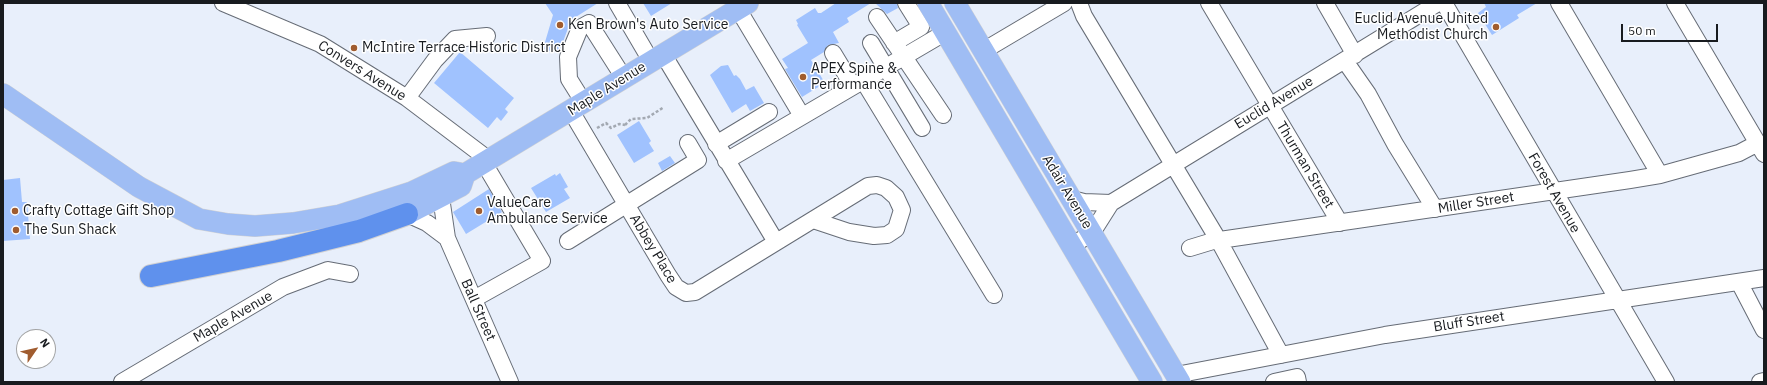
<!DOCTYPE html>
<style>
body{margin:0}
#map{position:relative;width:1767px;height:385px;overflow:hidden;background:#e8effb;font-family:"IBM Plex Sans",sans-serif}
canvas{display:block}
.frame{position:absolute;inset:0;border:4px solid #181b1f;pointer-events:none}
.north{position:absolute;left:16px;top:329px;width:40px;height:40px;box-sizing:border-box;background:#fff;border:1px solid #a3a4a5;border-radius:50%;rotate:56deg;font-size:11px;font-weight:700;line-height:16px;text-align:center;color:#181b1f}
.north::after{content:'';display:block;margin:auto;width:14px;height:18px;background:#a05c2f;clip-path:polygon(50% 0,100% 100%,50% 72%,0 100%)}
.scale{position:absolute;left:1621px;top:24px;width:97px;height:18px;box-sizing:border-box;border:2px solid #181b1f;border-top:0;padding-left:5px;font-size:12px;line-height:14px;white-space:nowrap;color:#181b1f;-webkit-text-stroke:3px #fff;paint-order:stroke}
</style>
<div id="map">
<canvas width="1767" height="385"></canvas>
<div class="frame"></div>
<div class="north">N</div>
<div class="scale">50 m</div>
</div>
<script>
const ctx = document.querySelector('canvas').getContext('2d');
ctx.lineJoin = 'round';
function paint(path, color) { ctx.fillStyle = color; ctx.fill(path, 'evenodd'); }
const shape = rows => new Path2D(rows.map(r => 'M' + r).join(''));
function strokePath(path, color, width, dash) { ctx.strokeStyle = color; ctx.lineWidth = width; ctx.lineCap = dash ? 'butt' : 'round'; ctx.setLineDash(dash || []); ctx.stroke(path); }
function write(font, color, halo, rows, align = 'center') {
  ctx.font = font + ' "IBM Plex Sans",sans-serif'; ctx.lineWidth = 3; ctx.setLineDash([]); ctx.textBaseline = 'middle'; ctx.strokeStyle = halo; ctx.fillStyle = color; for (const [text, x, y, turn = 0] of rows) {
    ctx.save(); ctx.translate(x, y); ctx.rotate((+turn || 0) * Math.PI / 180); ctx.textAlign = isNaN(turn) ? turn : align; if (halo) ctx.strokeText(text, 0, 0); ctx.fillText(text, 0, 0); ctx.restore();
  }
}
paint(shape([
 [545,3,598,3,571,20,559,53,543,49,553,15],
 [643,3,672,3,651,16],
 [836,3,871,3,847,18,849,22,833,32,839,43,828,45,824,52,811,60,825,83,802,97,785,69,788,68,782,59,808,43,797,25,798,24,796,20,815,8,818,13,821,13],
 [875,3,897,3,898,8,887,14],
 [1484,3,1537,3,1517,15,1519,18,1492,35,1478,13,1486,7],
 [460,52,514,98,505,109,508,112,501,121,497,117,488,128,434,83],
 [728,65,734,76,736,75,740,79,746,90,754,86,764,103,750,111,746,104,732,113,710,75,721,66],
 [639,121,651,141,649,143,654,151,634,163,617,135],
 [670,156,675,163,662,171,658,163],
 [560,173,568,187,564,189,570,198,546,212,531,188,555,174,556,176],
 [20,178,22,202,27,202,30,239,3,241,3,180],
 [489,189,502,212,466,234,453,212]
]), '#a0c2fe');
const minor = shape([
 [223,3,320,44,407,98,489,160],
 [617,3,651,61],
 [1079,3,1084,16,1219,241,1281,355],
 [1209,3,1340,223],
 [1325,3,1355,55],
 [1444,3,1666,382],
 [1559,3,1660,175],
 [1675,3,1764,154],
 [738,9,802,116],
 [877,17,943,115],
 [871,43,922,128],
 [894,43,921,27,906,3],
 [983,51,1064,3],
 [833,53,853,86],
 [663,54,776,242],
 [1345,61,1368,94,1395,144,1435,209],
 [863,80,994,295],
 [407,98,435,60,455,39,487,36],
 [584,103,569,79,568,57,580,28,589,23,624,78],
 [571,111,668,275,676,287,686,293,695,292,868,186,877,185,886,188,896,197,902,210,896,229,887,235,874,236,849,232,813,220],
 [716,144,769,112],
 [726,161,946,32],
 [441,197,447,238,510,382],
 [1072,199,1084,202,1111,203],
 [407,214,427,223,447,238],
 [568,241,698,160,688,143],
 [1071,246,1092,233,1111,203,1438,3],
 [1190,248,1213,241,1630,180,1660,175,1739,153,1758,143],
 [1739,282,1764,330],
 [474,299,542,261,484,163],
 [1176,375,1385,335,1764,278],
 [122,382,283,287,328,270,350,274],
 [1274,382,1297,377,1298,382],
 [1760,382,1764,381]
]);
const major = shape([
 [928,3,1152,382],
 [955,3,1180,382],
 [3,94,139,187,199,219,228,224,255,226,293,223,340,215,412,192,454,172,465,174],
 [465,174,748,3],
 [407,214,461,186,465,174]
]);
const highway = shape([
 [151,276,278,251,359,231,407,214]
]);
strokePath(minor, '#666c76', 18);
strokePath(major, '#d1d1d2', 22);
strokePath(highway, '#d1d1d2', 24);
strokePath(shape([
 [625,125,631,119,647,118,664,107],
 [597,128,606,123,611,128,619,124,625,125]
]), '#a3a9b2', 2.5, [3, 2]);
strokePath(minor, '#fff', 16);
strokePath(major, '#9fbdf4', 21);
strokePath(highway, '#5f91ed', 22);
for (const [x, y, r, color] of [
 [560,25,4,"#a05c2f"],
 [1496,27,4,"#a05c2f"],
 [354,48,4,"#a05c2f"],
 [803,77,4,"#a05c2f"],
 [15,211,4,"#a05c2f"],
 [479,211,4,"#a05c2f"],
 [16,230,4,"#a05c2f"]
]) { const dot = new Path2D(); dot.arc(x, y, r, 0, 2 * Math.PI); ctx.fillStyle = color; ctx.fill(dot); strokePath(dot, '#fff', 1.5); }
write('14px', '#181b1f', '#fff', [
 ["Euclid Avenue United",1488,19,"right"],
 ["Methodist Church",1488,35,"right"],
 ["Ken Brown's Auto Service",568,25],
 ["McIntire Terrace Historic District",362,48],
 ["APEX Spine &",811,69],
 ["Performance",811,85],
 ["ValueCare",487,203],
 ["Ambulance Service",487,219],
 ["Crafty Cottage Gift Shop",23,211],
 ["The Sun Shack",24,230]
], 'left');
write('14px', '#181b1f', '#fff', [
 ["Convers Avenue",362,71,32],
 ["Maple Avenue",607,89,-32],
 ["Euclid Avenue",1274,103,-31],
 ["Thurman Street",1305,165,59],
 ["Adair Avenue",1067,192,59],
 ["Forest Avenue",1554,193,60],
 ["Miller Street",1476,203,-9],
 ["Abbey Place",653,249,59],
 ["Ball Street",478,310,66],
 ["Maple Avenue",233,317,-30],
 ["Bluff Street",1469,322,-9]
]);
</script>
